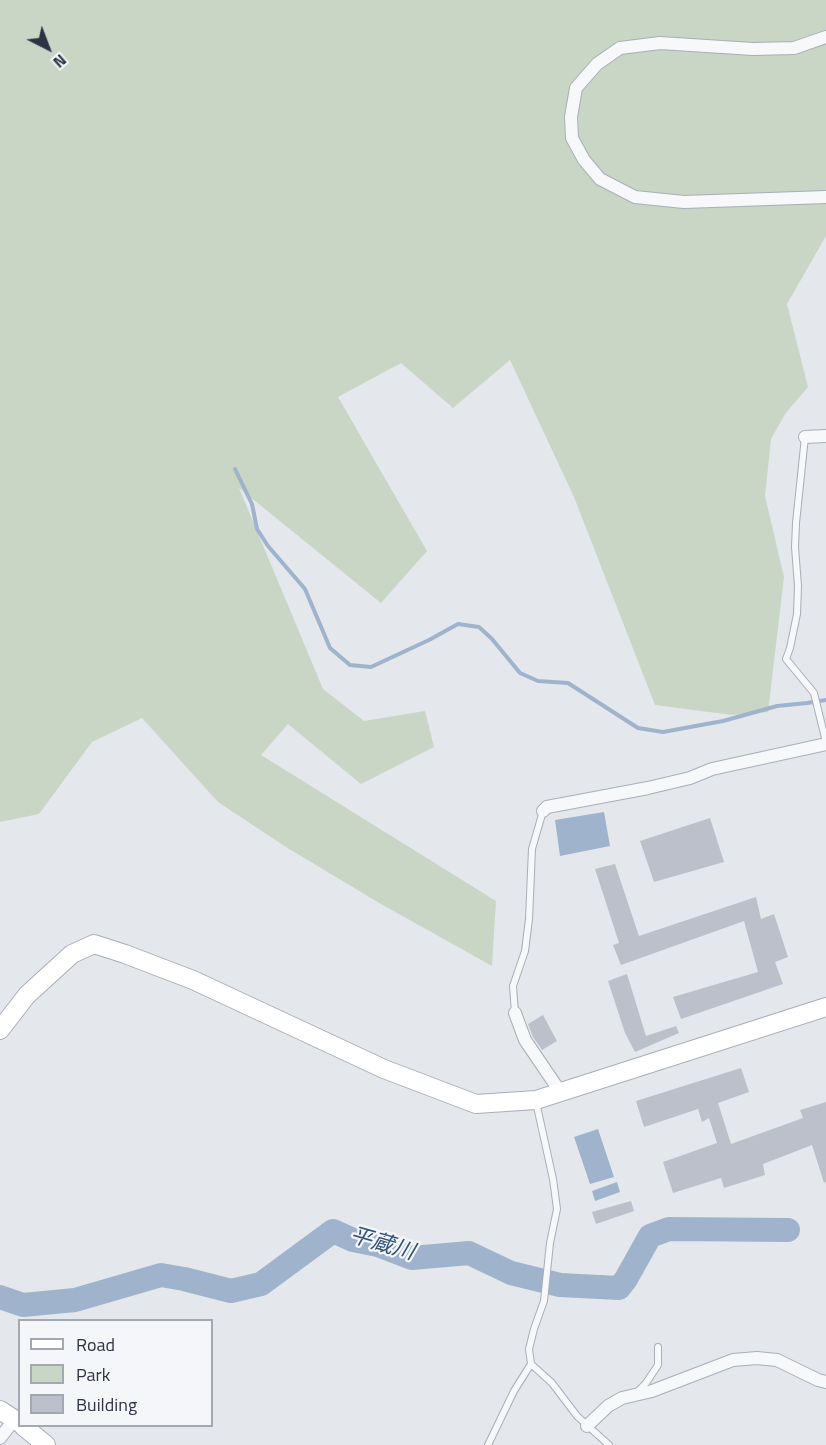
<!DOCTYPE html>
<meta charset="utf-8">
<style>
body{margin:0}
#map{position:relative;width:826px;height:1445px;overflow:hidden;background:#e4e7ec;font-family:"Titillium Web",sans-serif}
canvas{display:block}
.legend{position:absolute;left:18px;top:1319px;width:195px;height:108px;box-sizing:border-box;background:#f4f6f9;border:2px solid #a4a8b1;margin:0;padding:8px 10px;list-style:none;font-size:18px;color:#2b3445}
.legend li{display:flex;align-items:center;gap:12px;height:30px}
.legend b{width:30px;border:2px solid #a4a8b1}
.north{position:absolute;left:18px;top:18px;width:60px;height:60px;-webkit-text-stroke:4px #f4f6f9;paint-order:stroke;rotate:138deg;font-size:16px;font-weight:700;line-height:24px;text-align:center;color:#2b3445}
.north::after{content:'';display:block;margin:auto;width:21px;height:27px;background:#2b3445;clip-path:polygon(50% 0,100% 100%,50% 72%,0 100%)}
</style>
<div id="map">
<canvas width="826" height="1445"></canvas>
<ul class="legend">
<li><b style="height:8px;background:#fff"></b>Road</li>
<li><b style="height:16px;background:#c9d6c5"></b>Park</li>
<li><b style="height:16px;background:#bbc0ca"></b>Building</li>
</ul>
<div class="north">N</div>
</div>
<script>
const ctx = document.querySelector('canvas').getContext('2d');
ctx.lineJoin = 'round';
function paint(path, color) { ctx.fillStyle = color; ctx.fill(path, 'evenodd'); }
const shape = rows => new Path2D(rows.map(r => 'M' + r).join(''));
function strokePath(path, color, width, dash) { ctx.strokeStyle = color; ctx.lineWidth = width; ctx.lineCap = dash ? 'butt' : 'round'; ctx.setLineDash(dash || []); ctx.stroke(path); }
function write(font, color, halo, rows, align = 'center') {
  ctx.font = font + ' "Titillium Web","Noto Sans JP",sans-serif'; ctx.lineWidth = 4.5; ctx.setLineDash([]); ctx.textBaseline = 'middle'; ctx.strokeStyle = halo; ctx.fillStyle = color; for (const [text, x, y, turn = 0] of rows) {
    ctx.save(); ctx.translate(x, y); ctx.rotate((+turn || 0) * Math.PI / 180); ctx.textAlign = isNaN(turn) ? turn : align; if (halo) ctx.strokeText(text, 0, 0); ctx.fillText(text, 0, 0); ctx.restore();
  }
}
paint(shape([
 [0,0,826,0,826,236,787,304,808,387,785,414,771,439,765,496,784,577,768,712,732,715,655,705,574,497,510,360,453,408,401,363,338,397,427,551,381,603,239,488,323,689,364,721,425,711,434,747,361,784,288,724,261,755,496,901,492,966,381,904,286,847,218,802,142,718,92,742,39,814,0,822]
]), '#c9d6c5');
paint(shape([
 [604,812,610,846,560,856,555,820],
 [598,1129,614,1177,590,1184,574,1137],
 [617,1182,620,1192,595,1201,592,1191]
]), '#9fb4cc');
strokePath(shape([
 [235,469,252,504,257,529,268,546,305,589,330,648,350,665,371,667,429,640,458,624,479,627,492,639,520,673,538,681,568,683,638,728,663,732,723,721,777,706,807,703,826,700]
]), '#9fb4cc', 4);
strokePath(shape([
 [0,1297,23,1305,75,1300,161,1275,184,1279,231,1291,261,1284,333,1231,353,1240,378,1245,412,1258,469,1253,511,1273,560,1285,619,1288,626,1279,650,1236,669,1229,788,1230]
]), '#9fb4cc', 24);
paint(shape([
 [710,818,724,862,654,882,640,841],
 [615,864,639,936,756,897,761,919,774,914,788,957,775,962,783,984,681,1019,673,997,758,972,744,921,621,965,613,945,619,943,595,869],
 [627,974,646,1036,676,1026,679,1033,635,1052,625,1033,608,981],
 [543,1015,557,1041,542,1050,533,1037,528,1024],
 [741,1068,749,1092,718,1103,731,1144,803,1118,800,1110,826,1102,826,1182,824,1183,812,1145,763,1164,765,1175,724,1188,721,1178,673,1193,663,1162,717,1143,709,1118,702,1122,698,1109,644,1127,636,1101],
 [631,1201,634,1211,596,1224,592,1212]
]), '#bbc0ca');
const lane = shape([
 [805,437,796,523,795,547,798,586,797,614,790,648,786,659,814,693,826,742],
 [515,1013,513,986,525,951,529,919,532,849,543,811],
 [531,1364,552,1383,577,1416,609,1445],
 [638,1391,646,1383,658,1365,658,1347],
 [488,1445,514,1391,531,1364,529,1349,534,1329,544,1301,550,1243,557,1209,553,1179,536,1102]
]);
const street = shape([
 [826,37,794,48,753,49,660,43,620,48,597,64,576,88,571,117,572,138,584,160,600,179,635,197,684,202,826,197],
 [805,437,826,436],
 [543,811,547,807,648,788,690,778,712,769,826,744],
 [515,1013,525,1040,561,1093],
 [587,1426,608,1406,622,1398,652,1391,733,1360,757,1358,777,1360,818,1380,826,1382],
 [0,1438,15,1419]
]);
const secondary = shape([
 [0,1030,27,995,72,954,94,944,125,954,193,980,384,1069,476,1104,536,1100,826,1007],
 [0,1410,20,1423],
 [23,1426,46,1445]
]);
strokePath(lane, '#a9aeb7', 8);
strokePath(street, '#a9aeb7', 14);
strokePath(secondary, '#a9aeb7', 20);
strokePath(lane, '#f7f8fa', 6);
strokePath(street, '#f7f8fa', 12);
strokePath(secondary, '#fff', 18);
write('italic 22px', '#34527a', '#f4f6f9', [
 ["平蔵川",382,1245,16]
]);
</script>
